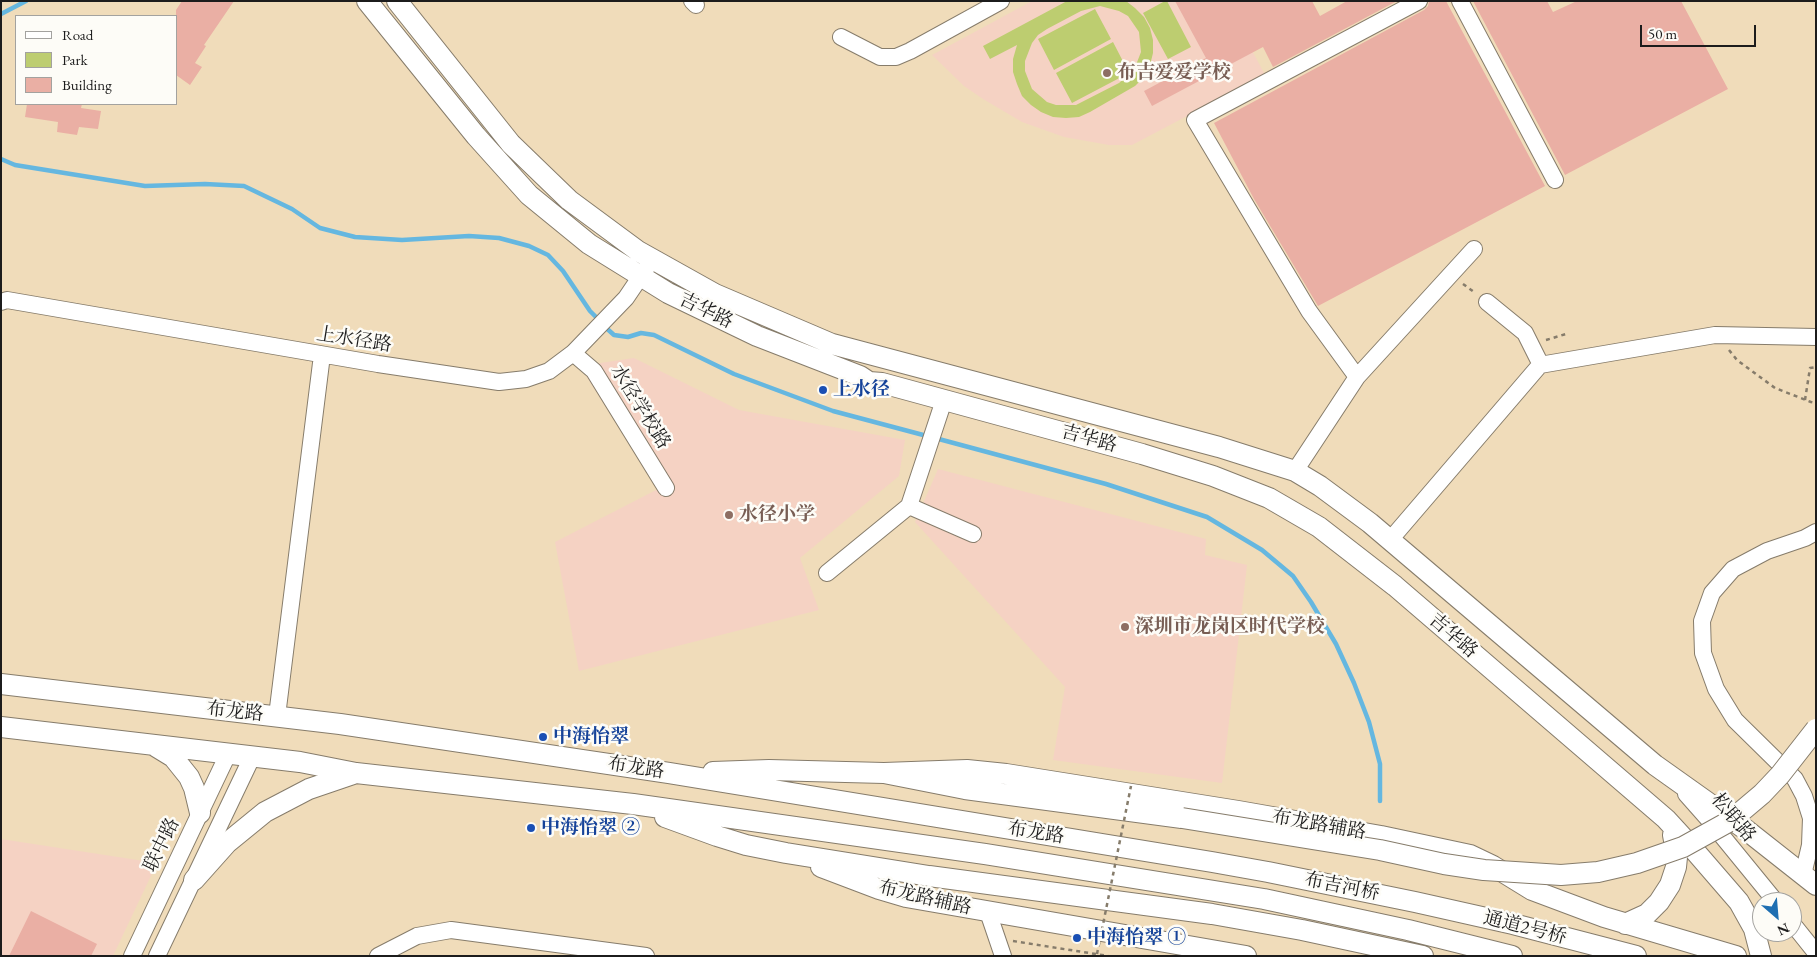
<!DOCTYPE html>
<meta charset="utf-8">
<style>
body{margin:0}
#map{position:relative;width:1817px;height:957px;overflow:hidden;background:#f0dcba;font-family:"EB Garamond",serif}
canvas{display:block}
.frame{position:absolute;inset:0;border:2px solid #1c1c1c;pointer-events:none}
.legend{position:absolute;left:15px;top:15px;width:162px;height:90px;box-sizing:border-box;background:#fdfcf7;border:1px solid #a3a29f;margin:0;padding:6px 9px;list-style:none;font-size:15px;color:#1c1c1c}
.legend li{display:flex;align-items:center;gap:10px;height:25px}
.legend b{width:25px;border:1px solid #a3a29f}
.north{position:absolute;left:1752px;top:892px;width:50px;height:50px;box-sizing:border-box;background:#fdfcf7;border:1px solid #a3a29f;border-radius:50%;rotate:153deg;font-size:14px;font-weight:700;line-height:20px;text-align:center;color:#1c1c1c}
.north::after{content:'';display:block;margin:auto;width:18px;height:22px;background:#1f6fb2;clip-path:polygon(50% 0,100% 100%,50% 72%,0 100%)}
.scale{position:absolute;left:1640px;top:25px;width:116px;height:22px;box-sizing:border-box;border:2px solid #1c1c1c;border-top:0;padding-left:6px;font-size:15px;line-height:18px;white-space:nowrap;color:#1c1c1c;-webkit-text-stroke:4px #fdfcf7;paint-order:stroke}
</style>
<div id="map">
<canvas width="1817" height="957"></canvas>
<div class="frame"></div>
<ul class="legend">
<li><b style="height:6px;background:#fff"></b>Road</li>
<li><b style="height:14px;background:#bdcd70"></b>Park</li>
<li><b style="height:14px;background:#eaafa4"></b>Building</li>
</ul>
<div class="north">N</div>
<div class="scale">50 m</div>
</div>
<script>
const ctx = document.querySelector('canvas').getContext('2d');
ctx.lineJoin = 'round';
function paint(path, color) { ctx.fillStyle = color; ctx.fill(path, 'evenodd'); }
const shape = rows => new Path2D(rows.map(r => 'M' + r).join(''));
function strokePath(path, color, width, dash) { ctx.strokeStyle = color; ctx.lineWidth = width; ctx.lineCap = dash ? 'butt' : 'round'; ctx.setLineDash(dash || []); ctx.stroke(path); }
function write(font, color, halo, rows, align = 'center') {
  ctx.font = font + ' "EB Garamond","Noto Serif SC",serif'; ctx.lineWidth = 5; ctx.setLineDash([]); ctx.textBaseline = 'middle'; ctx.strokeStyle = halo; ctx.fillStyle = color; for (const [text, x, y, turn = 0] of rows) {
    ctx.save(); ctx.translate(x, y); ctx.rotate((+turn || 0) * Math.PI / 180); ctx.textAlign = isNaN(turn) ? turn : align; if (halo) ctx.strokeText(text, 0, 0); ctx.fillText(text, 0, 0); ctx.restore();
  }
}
paint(shape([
 [1032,1,1226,1,1265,75,1132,145,1109,145,1064,137,1022,122,983,99,964,86,932,55],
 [634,358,739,410,905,440,899,476,800,558,819,610,579,671,555,542,658,489,580,366],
 [938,469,1206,539,1205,555,1247,565,1222,783,1053,760,1065,687,915,522],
 [1,839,157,863,113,956,1,956]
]), '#f5d2c3');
paint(shape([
 [1067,1,1126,1,1135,8,1144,17,1150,28,1153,40,1153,53,1150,65,1144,77,1135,86,1090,112,1079,117,1066,118,1053,117,1041,112,1031,105,1022,96,1017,84,1013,72,1013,59,1017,45,990,59,983,46],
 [1100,6,1119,11,1128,16,1139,32,1141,52,1134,70,1119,83,1076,105,1056,105,1047,102,1032,89,1025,71,1025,61,1032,43,1038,35,1047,29,1081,11],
 [1165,1,1167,1,1191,47,1168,59,1143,13],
 [1095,9,1111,39,1054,70,1038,39],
 [1113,42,1129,73,1072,103,1056,73]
]), '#bdcd70');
strokePath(shape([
 [1,14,26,1],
 [1,159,15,165,145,186,205,184,244,186,292,209,320,228,355,237,402,240,469,236,499,238,529,246,548,255,563,271,590,311,599,320],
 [604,326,614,335,628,337,641,333,654,335,734,374,833,411,927,436],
 [935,438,1106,484,1207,517,1262,550,1293,576,1311,602,1336,644,1354,683,1369,722,1380,764,1380,801]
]), '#65b7e0', 4.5);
paint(shape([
 [182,1,234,1,204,45,206,46,195,63,202,67,190,85,176,75,176,10],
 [1175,1,1312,1,1320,16,1347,1,1397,1,1273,67,1263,47,1152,106,1144,91,1206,58],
 [1429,1,1446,1,1545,186,1318,306,1254,199,1214,123,1424,10,1428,6],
 [1473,1,1547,1,1553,12,1577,1,1681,1,1728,89,1565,175],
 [27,104,82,104,81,108,101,111,98,129,79,127,77,135,57,132,58,122,25,117],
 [31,911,97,944,91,956,9,956]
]), '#eaafa4');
const minor = shape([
 [692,1,696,5],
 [1460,1,1555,180],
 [841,37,880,57,896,57,910,51,1001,1],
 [1,302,7,300,378,364,499,382,526,379,549,371,573,353,626,298,647,267],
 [1487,302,1525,333,1541,365],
 [573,353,594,371,666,488],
 [1357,377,1309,311,1195,120,1419,1],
 [1295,471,1357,377,1474,249],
 [909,506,973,534],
 [1390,540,1540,365,1715,335,1816,337],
 [827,573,909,506,944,400],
 [277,716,322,355],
 [1686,794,1709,820,1776,902],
 [1803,875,1810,845,1811,818,1804,796,1795,779,1735,720,1716,689,1703,653,1702,621,1712,593,1733,569,1767,551,1805,538,1816,532],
 [988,912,1003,956],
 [1792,923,1816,953],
 [132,956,229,752],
 [157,956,253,755],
 [378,956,417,936,451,930,646,956]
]);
const major = shape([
 [367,1,476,136,529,195,589,244,668,293,757,336,860,376,869,382,882,383,1142,454,1213,476,1269,498,1319,527,1395,586,1666,819,1688,843,1739,902,1754,929,1761,956],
 [397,1,511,144,569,200,638,251,715,294,832,344,1219,447,1295,471,1320,486,1370,523,1655,765,1745,829,1816,885],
 [1,684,340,724,669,773,1212,862,1268,872,1415,902,1513,924,1636,956],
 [1,727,300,762,356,773,633,804,985,854,1264,899,1408,930,1512,956],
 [155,746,173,757,189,777,194,788,200,813],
 [713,772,769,770,884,773,965,789,1182,818],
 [884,773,967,770,1006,774,1238,811,1381,836,1470,855,1493,866,1532,890,1604,917,1736,956],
 [665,817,717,836,746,845,786,853,929,876,1212,914,1302,930,1423,956],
 [821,867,879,889,906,897,1246,956],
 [194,880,227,843,265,812,309,789,353,774],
 [1625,924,1647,914,1659,902,1670,885,1676,867,1677,857,1673,835]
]);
strokePath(minor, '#867c6b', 18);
strokePath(major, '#867c6b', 22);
strokePath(shape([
 [1463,284,1474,292],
 [1546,340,1566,334],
 [1729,350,1737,360,1775,388,1811,402,1816,403],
 [1805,400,1810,368,1816,367],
 [1013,941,1108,956]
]), '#867c6b', 2.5, [4, 4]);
strokePath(minor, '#fff', 16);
strokePath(major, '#fff', 20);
const majorBridge = shape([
 [1182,818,1380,850,1444,864,1484,870,1561,875,1598,872,1637,863,1683,847,1730,821,1762,794,1780,775,1816,729]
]);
strokePath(majorBridge, '#867c6b', 22, []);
strokePath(shape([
 [1097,954,1131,786]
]), '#867c6b', 2.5, [4, 4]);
strokePath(majorBridge, '#fff', 20);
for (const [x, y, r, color] of [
 [1107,73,5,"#8d6e63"],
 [823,390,5,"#1a4fb4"],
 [729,515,5,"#8d6e63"],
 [1125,627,5,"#8d6e63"],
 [543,737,5,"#1a4fb4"],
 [531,828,5,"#1a4fb4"],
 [1077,938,5,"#1a4fb4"]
]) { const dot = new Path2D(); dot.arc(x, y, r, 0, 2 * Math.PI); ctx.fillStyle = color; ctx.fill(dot); strokePath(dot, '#fdfcf7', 2); }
write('bold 19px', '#785e54', '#fdfcf7', [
 ["布吉爱爱学校",1117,73],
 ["水径小学",739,515],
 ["深圳市龙岗区时代学校",1135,627]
], 'left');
write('19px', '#1c1c1c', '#fdfcf7', [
 ["吉华路",706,311,26],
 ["上水径路",354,340,9],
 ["水径学校路",640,407,58],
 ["吉华路",1089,439,15],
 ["吉华路",1453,636,41],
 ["布龙路",235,712,6],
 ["布龙路",636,768,9],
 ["松联路",1733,818,50],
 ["布龙路辅路",1319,825,10],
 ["布龙路",1036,833,9],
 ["联中路",162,845,-64],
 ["布吉河桥",1342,887,11],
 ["布龙路辅路",925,898,13],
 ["通道2号桥",1525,928,14]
]);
write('bold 19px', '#164399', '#fdfcf7', [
 ["上水径",833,390],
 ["中海怡翠",553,737],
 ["中海怡翠 ②",541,828],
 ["中海怡翠 ①",1087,938]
], 'left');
</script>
